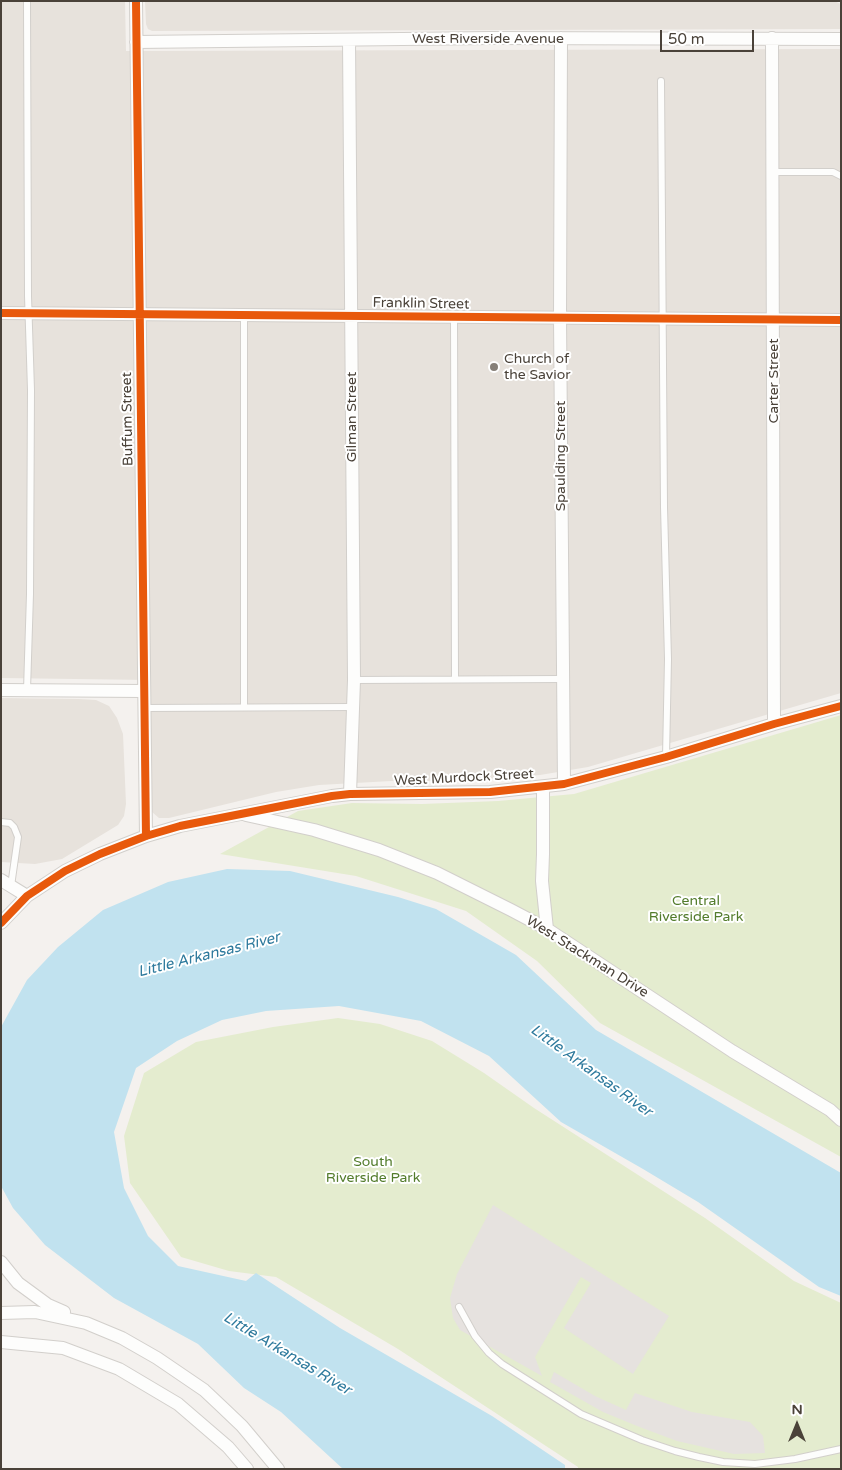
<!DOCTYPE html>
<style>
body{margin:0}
#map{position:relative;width:842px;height:1470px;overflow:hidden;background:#f4f1ee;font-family:"Varela Round",sans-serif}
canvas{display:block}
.frame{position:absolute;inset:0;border:2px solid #4a4239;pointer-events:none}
.north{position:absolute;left:772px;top:1400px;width:50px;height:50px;-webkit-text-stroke:4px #fff;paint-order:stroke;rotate:0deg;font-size:14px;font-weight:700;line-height:20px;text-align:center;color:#4a4239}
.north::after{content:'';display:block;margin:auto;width:18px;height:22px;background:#4a4239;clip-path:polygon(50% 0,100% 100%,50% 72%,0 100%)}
.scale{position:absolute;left:660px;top:30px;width:94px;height:22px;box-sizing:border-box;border:2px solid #4a4239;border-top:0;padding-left:6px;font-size:15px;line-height:18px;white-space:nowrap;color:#4a4239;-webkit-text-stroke:4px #fff;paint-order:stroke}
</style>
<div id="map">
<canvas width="842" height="1470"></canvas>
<div class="frame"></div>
<div class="north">N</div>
<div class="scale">50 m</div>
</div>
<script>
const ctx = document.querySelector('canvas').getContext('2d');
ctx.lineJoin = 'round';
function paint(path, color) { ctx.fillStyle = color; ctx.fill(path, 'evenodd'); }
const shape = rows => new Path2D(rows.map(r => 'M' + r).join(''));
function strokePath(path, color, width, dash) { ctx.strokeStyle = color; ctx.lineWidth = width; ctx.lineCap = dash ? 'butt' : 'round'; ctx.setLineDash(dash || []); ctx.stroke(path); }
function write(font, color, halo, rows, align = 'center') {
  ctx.font = font + ' "Varela Round",sans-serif'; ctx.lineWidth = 4; ctx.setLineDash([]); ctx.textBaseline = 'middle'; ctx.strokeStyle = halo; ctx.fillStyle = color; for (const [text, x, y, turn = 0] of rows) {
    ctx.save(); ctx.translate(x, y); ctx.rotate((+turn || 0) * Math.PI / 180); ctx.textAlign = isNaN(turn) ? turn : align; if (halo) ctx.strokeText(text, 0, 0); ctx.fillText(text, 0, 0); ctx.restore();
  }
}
paint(shape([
 [1,1,125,1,126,51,841,49,841,693,588,767,540,775,462,781,391,781,319,785,276,792,169,818,159,818,152,812,149,680,1,678],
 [145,1,834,1,841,4,841,29,152,31,148,29,146,24],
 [1,698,78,699,96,700,109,706,117,718,123,734,126,804,124,816,118,825,62,859,35,864,1,862]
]), '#e7e2dc');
paint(shape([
 [841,715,841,1157,600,1023,537,961,466,911,356,876,220,854,298,811,352,803,422,804,498,801,574,794],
 [338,1018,380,1024,432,1041,484,1073,534,1108,705,1218,794,1281,841,1303,841,1469,578,1469,578,1467,398,1349,276,1277,229,1271,181,1257,130,1183,124,1136,144,1073,196,1042,273,1027]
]), '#e4eccf');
paint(shape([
 [493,1205,669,1316,633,1374,564,1328,591,1283,581,1277,535,1357,542,1376,460,1330,453,1318,450,1298,457,1274],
 [554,1372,595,1396,626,1410,635,1393,692,1412,750,1422,763,1436,765,1453,734,1454,677,1441,637,1426,603,1412,550,1382]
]), '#e6e2df');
paint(shape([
 [227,869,290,871,398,897,436,909,516,955,596,1030,841,1173,841,1296,819,1287,698,1202,643,1169,561,1122,489,1056,421,1021,339,1006,266,1011,222,1020,177,1041,136,1068,114,1132,124,1188,148,1236,178,1266,246,1281,256,1273,340,1328,492,1416,565,1465,565,1469,343,1469,281,1412,244,1388,198,1344,114,1298,45,1245,13,1208,1,1186,1,1027,27,980,58,947,103,910,168,882]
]), '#c1e2ef');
const service = shape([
 [661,81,664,507,668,659,666,757],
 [773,172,833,172,841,176],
 [244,314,244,707],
 [454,316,455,679],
 [354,680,562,679],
 [27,690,30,594,31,390,28,296,27,1],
 [144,708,353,707],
 [1,822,10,823,14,827,18,837,11,886],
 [459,1307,475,1336,489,1353,502,1364,581,1414,642,1440,675,1451,699,1457,723,1462,755,1464,795,1459,841,1449]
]);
const minor = shape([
 [136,1,146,836],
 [561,38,560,318,564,784],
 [772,38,774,724],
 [349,40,354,680,350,794],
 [136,42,491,38,841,39],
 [1,313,841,320],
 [1,690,144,691],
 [543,787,543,854,542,881,547,929],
 [246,815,314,830,379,850,437,873,511,910,547,929,732,1051,830,1110,841,1120],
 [1,880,27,896],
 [1,923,27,896,65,871,100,854,146,836,180,826,332,796,350,794,490,792,564,784,666,757,774,724,841,706],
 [1,1262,18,1283,48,1305,64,1312],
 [1,1313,35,1312,86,1323,122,1338,157,1358,204,1390,221,1406,242,1426,278,1469],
 [1,1342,63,1348,119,1369,178,1404,228,1447,247,1469]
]);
strokePath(service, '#d2cfcb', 8);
strokePath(minor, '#d2cfcb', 14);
strokePath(service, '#fdfdfc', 6);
strokePath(minor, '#fdfdfc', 12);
strokePath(shape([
 [136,1,146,836],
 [1,313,841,320],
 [1,923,27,896,65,871,100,854,146,836,180,826,332,796,350,794,490,792,564,784,666,757,774,724,841,706]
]), '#e8590c', 8);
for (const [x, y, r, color] of [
 [494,367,5,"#867f78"]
]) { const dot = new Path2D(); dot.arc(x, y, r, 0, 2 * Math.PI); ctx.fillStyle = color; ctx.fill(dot); strokePath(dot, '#fff', 2); }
write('14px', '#4a4239', '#fff', [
 ["West Riverside Avenue",488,39],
 ["Franklin Street",421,304,1],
 ["Carter Street",774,381,-90],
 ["Gilman Street",352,417,-90],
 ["Buffum Street",128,419,-91],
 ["Spaulding Street",561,456,-90],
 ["West Murdock Street",464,778,-3],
 ["West Stackman Drive",587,957,32]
]);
write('14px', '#4a4239', '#fff', [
 ["Church of",504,359],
 ["the Savior",504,375]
], 'left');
write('14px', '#537c2c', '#fff', [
 ["Central",696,901],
 ["Riverside Park",696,917],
 ["South",373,1162],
 ["Riverside Park",373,1178]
]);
write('italic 15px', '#2e7a9d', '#fff', [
 ["Little Arkansas River",209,955,-14],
 ["Little Arkansas River",591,1071,36],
 ["Little Arkansas River",287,1354,31]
]);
</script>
